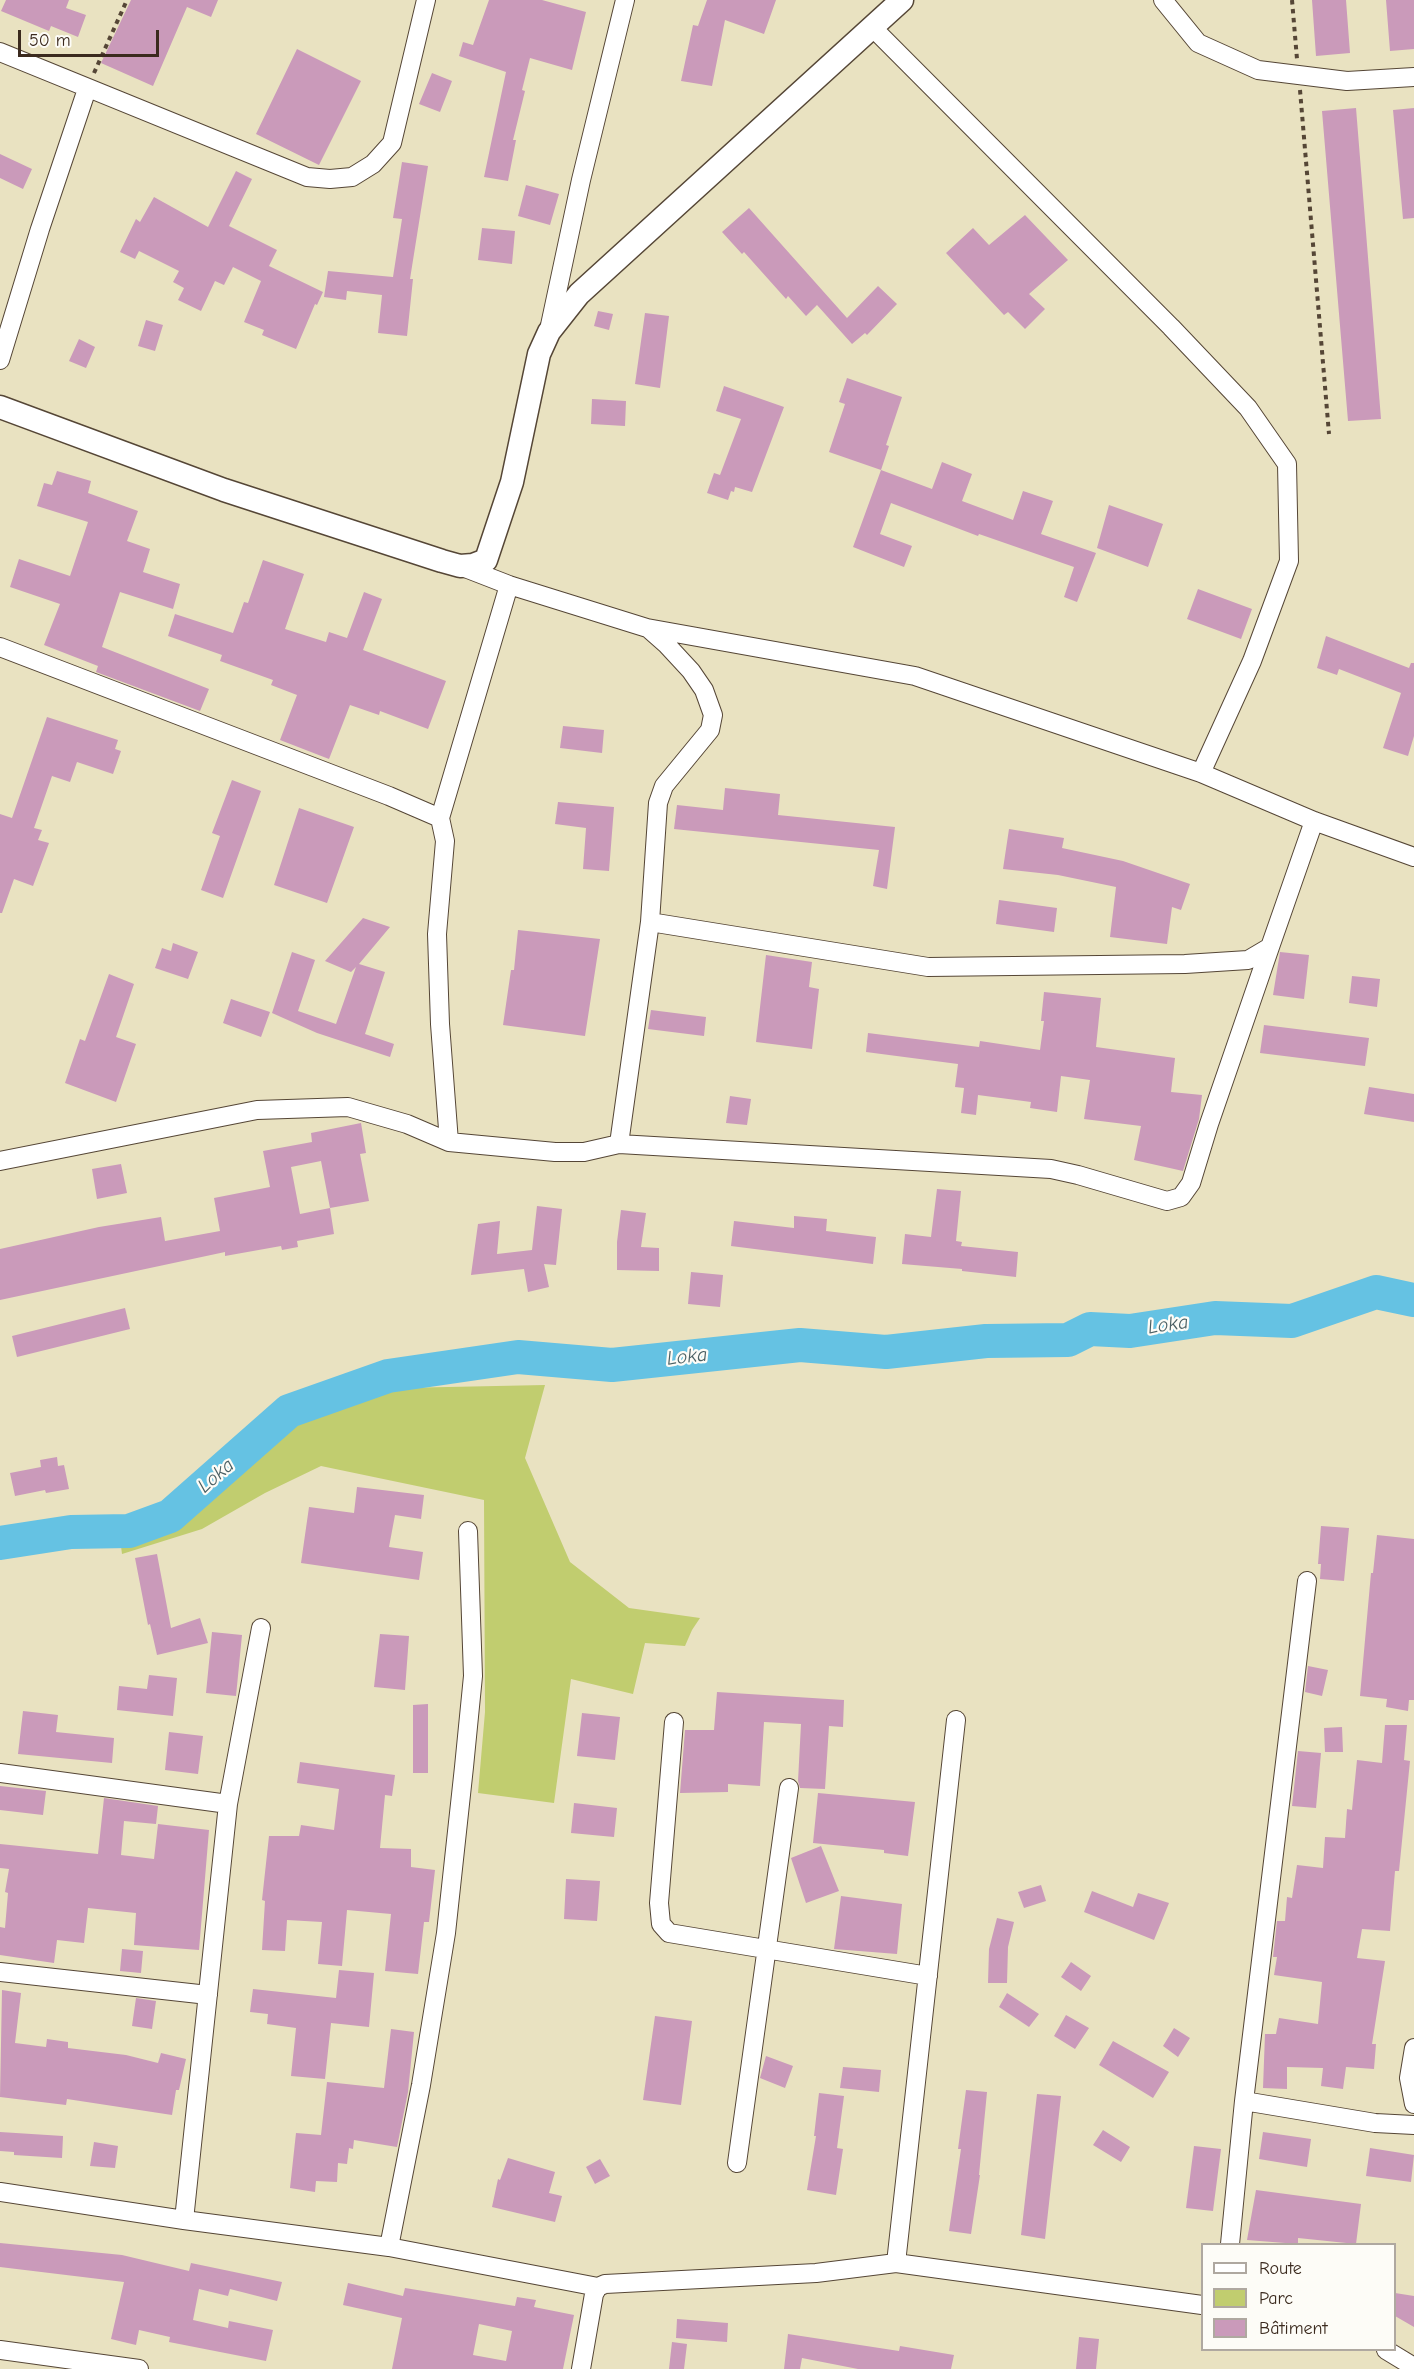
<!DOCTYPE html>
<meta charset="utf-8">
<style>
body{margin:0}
#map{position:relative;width:1414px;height:2369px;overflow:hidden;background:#e9e2c1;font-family:"Comic Neue",sans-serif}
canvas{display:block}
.legend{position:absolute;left:1201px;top:2243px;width:195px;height:108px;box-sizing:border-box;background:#fdfcf7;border:2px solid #afa8a0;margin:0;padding:8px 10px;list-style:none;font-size:18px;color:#3b2a1e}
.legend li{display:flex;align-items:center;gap:12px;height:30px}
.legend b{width:30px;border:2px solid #afa8a0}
.scale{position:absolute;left:18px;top:30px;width:141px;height:27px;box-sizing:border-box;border:3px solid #3b2a1e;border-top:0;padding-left:8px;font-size:18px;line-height:21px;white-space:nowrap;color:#3b2a1e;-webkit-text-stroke:4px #fdfcf7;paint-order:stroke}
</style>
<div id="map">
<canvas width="1414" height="2369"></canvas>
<ul class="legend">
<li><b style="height:8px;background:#fff"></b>Route</li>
<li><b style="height:16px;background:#c1cd6f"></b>Parc</li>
<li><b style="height:16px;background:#ca9aba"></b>Bâtiment</li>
</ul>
<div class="scale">50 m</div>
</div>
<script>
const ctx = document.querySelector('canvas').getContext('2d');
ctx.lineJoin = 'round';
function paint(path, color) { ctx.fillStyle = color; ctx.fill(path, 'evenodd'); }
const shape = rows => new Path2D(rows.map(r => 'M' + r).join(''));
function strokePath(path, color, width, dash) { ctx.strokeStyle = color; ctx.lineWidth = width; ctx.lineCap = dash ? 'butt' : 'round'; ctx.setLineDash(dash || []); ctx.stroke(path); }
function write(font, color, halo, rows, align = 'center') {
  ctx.font = font + ' "Comic Neue",sans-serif'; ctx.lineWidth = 4.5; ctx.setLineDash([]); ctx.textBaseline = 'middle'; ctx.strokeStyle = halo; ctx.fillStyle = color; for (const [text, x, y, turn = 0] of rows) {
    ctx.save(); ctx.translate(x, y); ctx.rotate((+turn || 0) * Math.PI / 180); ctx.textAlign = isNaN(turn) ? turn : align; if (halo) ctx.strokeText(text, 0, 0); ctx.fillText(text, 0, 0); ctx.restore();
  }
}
paint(shape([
 [545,1385,525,1458,570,1562,629,1608,700,1618,692,1630,685,1646,645,1643,633,1694,571,1679,554,1803,478,1793,485,1712,484,1500,321,1466,265,1493,202,1529,122,1554,118,1523,150,1514,266,1427,319,1414,399,1388]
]), '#c1cd6f');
strokePath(shape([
 [0,1543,71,1532,129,1531,170,1516,289,1411,388,1376,518,1357,612,1365,800,1345,886,1352,986,1341,1068,1340,1090,1329,1130,1331,1215,1318,1292,1321,1376,1292,1414,1300]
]), '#65c2e3', 34);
paint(shape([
 [6,0,69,0,66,8,86,15,78,37,51,26,49,31,1,11],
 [131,0,218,0,211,17,187,7,153,86,101,63],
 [489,0,542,0,586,12,572,70,530,58,522,90,525,91,513,140,516,140,508,181,484,177,506,72,459,56,463,42,473,45],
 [707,0,776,0,764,34,725,20,712,86,681,81,693,25,698,26],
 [1312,0,1346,0,1350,53,1316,56],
 [1386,0,1414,0,1414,49,1390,51],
 [297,49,361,81,319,165,256,134],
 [432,73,452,81,440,112,419,104],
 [1356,108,1381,419,1348,421,1322,111],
 [1414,108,1414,218,1403,219,1393,110],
 [0,154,32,169,23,189,0,178],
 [402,162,428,166,410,279,413,279,407,336,378,333,382,295,347,291,346,300,324,297,328,271,393,277,402,219,393,218],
 [236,171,252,179,229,226,277,250,269,266,323,292,317,305,315,304,296,349,262,335,264,330,244,322,261,281,233,267,224,285,215,281,201,311,178,300,184,288,173,282,179,271,139,251,135,259,120,252,136,219,140,222,154,197,208,227],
 [526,185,559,194,550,225,518,216],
 [749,208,847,318,878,286,897,304,867,335,865,333,852,344,817,305,806,316,788,296,786,299,744,252,742,254,722,232],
 [1025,215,1068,260,1029,294,1045,309,1025,329,1008,312,1004,315,946,253,973,228,989,245],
 [482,228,515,231,512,264,478,260],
 [598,311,613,314,609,330,594,326],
 [645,313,669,316,660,388,635,384],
 [146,320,163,325,155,351,138,346],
 [79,339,95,347,86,368,69,361],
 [847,378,902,397,886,445,889,446,881,470,829,452,845,404,839,402],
 [724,386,784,407,752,492,735,487,734,492,731,491,728,500,707,493,714,473,720,475,741,419,716,411],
 [592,399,626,401,625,426,591,424],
 [942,462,972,474,962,501,1013,520,1023,491,1053,501,1041,534,1096,553,1077,602,1064,597,1074,567,979,534,978,536,891,503,880,534,912,546,904,567,853,547,881,470,932,489],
 [57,471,91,481,88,493,138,511,127,541,150,549,143,572,180,584,173,609,120,592,102,647,209,689,200,711,96,672,98,666,44,645,60,604,10,587,19,559,70,576,88,522,37,506,44,483,52,485],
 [1109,505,1163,524,1148,567,1097,548],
 [263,560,304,574,285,629,326,642,329,632,347,638,364,592,382,599,363,650,446,681,428,729,380,711,379,715,350,705,329,759,280,740,297,695,271,685,273,680,220,661,222,655,168,636,175,614,233,633,244,602,248,603],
 [1198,589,1252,609,1241,639,1187,619],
 [1326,636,1409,668,1411,663,1414,663,1414,736,1408,756,1383,748,1401,693,1339,669,1337,675,1317,668],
 [47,717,118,740,115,749,121,751,113,774,77,762,70,782,52,776,34,828,42,830,38,840,49,843,33,886,14,879,2,913,0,913,0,814,12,818],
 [563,726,604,730,602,753,560,748],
 [232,780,261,791,223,898,201,890,220,836,212,833],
 [725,788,780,794,778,815,895,827,887,889,873,886,879,850,674,829,677,805,723,810],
 [558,802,614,807,609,871,583,869,586,828,555,824],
 [299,808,354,827,327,903,274,885],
 [1009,829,1064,838,1062,848,1123,861,1190,884,1181,910,1172,907,1167,944,1110,937,1116,887,1058,875,1003,869],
 [999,900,1057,908,1054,932,996,924],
 [363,918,390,927,359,964,385,972,365,1034,394,1044,390,1057,317,1033,272,1013,292,952,315,960,298,1011,336,1024,356,967,351,972,325,961],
 [518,930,600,939,585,1036,503,1025,511,970,514,970],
 [173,943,198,952,188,979,155,968,162,948,171,951],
 [1280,952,1309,955,1304,999,1273,995],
 [766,955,812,962,809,987,819,989,812,1049,756,1042],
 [109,974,134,984,116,1037,136,1044,116,1102,65,1083,80,1039,85,1041],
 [1352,976,1380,979,1377,1007,1349,1003],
 [1044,992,1101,998,1096,1047,1175,1058,1171,1092,1202,1095,1199,1119,1183,1171,1134,1160,1141,1126,1084,1119,1090,1080,1061,1076,1057,1112,1030,1108,1031,1102,978,1095,976,1115,961,1113,964,1088,955,1087,958,1064,866,1052,868,1033,979,1047,980,1041,1040,1050,1044,1021,1041,1021],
 [231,999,270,1012,261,1037,223,1023],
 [651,1010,706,1017,704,1036,648,1029],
 [1264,1025,1369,1038,1365,1066,1260,1053],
 [1369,1087,1414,1094,1414,1122,1364,1114],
 [730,1096,751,1099,747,1125,726,1123],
 [361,1123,366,1153,360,1154,369,1201,330,1208,334,1234,297,1241,298,1247,282,1250,281,1246,225,1256,225,1252,0,1300,0,1249,99,1227,161,1217,165,1241,220,1231,214,1198,270,1187,263,1151,312,1142,311,1133],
 [321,1161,330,1208,300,1214,291,1167],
 [121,1164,127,1193,97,1199,92,1169],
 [937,1189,961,1191,956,1241,962,1242,961,1246,1018,1252,1016,1277,962,1271,962,1269,902,1264,905,1234,931,1237],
 [537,1206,562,1209,556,1265,544,1264,549,1287,528,1292,524,1269,471,1275,478,1224,500,1221,497,1254,532,1250],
 [621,1210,646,1213,641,1247,659,1248,659,1271,617,1270,617,1242],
 [794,1216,827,1219,826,1231,876,1237,873,1264,731,1246,734,1221,794,1228],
 [691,1272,723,1275,720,1307,688,1304],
 [125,1308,130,1329,17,1357,12,1336],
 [57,1457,58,1466,64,1465,69,1489,46,1493,45,1490,15,1496,10,1473,41,1467,40,1460],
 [357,1487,424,1495,421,1519,395,1515,389,1547,423,1552,419,1580,301,1563,309,1507,354,1513],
 [1321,1526,1349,1528,1344,1581,1320,1579,1321,1564,1318,1564],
 [1377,1535,1414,1539,1414,1700,1409,1700,1408,1711,1386,1707,1387,1699,1360,1696,1371,1573,1373,1573],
 [157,1554,171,1628,200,1618,208,1643,157,1655,150,1624,148,1625,135,1558],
 [212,1632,242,1635,236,1696,206,1693],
 [380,1634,409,1636,405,1690,374,1687],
 [1308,1666,1328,1670,1322,1696,1305,1692],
 [149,1675,177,1678,173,1716,117,1710,119,1686,147,1689],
 [717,1692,844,1700,843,1727,829,1726,825,1789,800,1788,798,1781,801,1724,764,1722,760,1786,728,1784,728,1792,680,1793,685,1730,714,1730],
 [428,1704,428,1773,413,1773,413,1705],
 [23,1711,58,1715,56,1732,114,1738,112,1763,18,1754],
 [582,1713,620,1717,615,1760,577,1756],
 [1385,1725,1407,1725,1404,1760,1410,1761,1399,1871,1395,1871,1390,1931,1362,1929,1357,1958,1385,1961,1372,2044,1376,2044,1374,2069,1346,2067,1343,2089,1321,2086,1323,2068,1287,2067,1287,2089,1263,2088,1265,2034,1276,2034,1279,2018,1318,2024,1322,1982,1274,1975,1277,1957,1273,1957,1277,1921,1285,1921,1287,1897,1292,1898,1297,1865,1323,1868,1325,1837,1345,1838,1347,1809,1352,1810,1357,1760,1382,1763],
 [1342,1727,1343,1752,1325,1752,1324,1728],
 [169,1732,203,1736,198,1774,165,1770],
 [1298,1751,1321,1753,1316,1808,1292,1806],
 [300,1762,395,1775,392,1796,385,1795,380,1848,411,1849,411,1867,435,1870,429,1922,424,1922,418,1974,385,1971,391,1914,347,1910,342,1966,318,1964,322,1922,287,1920,285,1951,262,1950,265,1901,262,1900,269,1836,299,1836,301,1825,334,1830,339,1789,297,1783],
 [0,1786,46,1791,43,1815,0,1810],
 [818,1793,915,1802,908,1856,884,1853,884,1850,813,1843],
 [104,1798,158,1806,156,1824,124,1821,121,1855,154,1859,158,1824,209,1830,199,1950,134,1945,136,1913,88,1908,84,1943,57,1940,54,1963,0,1955,0,1927,5,1928,8,1893,5,1892,9,1869,0,1868,0,1844,98,1854],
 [574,1803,617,1808,614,1837,571,1833],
 [821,1846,839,1891,806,1903,791,1858],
 [566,1879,600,1881,597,1921,564,1919],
 [1041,1885,1046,1901,1024,1908,1018,1892],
 [1092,1891,1133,1907,1138,1893,1169,1903,1154,1940,1084,1912],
 [841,1896,902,1904,897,1954,834,1949],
 [997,1918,1014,1922,1008,1947,1007,1983,988,1983,989,1949],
 [122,1949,143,1951,141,1973,120,1971],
 [1071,1962,1091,1976,1081,1991,1061,1977],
 [339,1970,374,1973,369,2027,331,2023,325,2079,291,2076,296,2028,267,2024,268,2014,250,2012,253,1989,336,1998],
 [2,1990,21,1993,15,2043,46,2047,47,2039,68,2042,68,2048,126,2055,158,2063,161,2053,186,2059,179,2090,176,2090,172,2115,67,2099,66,2105,0,2097],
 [1007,1993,1039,2014,1029,2027,999,2007],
 [136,1998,156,2001,152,2029,132,2026],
 [1066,2015,1089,2028,1075,2049,1054,2036],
 [655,2016,692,2021,681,2105,643,2100],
 [1174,2028,1190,2038,1178,2057,1163,2046],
 [391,2029,414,2032,408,2092,397,2147,354,2140,353,2149,349,2148,347,2164,338,2163,337,2182,316,2181,315,2192,290,2188,296,2133,321,2135,327,2082,384,2088],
 [1113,2041,1169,2072,1153,2098,1099,2065],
 [766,2056,793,2066,785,2088,760,2078],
 [843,2067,881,2070,879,2092,840,2088],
 [966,2090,987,2092,979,2175,980,2175,971,2234,949,2231,961,2149,958,2149],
 [819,2093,844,2096,837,2148,843,2149,836,2195,807,2190,816,2136,814,2136],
 [1037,2094,1061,2096,1045,2239,1021,2235],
 [1103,2130,1130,2147,1121,2162,1093,2145],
 [0,2132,63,2136,62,2158,14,2155,14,2152,0,2151],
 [1263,2132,1311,2139,1307,2167,1259,2159],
 [94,2142,118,2146,115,2168,90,2166],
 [1194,2146,1221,2149,1213,2211,1186,2208],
 [1370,2148,1414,2155,1411,2182,1366,2176],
 [508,2158,555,2172,549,2193,562,2196,555,2222,492,2207,498,2179,500,2180],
 [600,2159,610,2176,595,2184,586,2167],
 [1256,2190,1361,2204,1356,2244,1298,2238,1298,2244,1247,2240],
 [0,2243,122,2255,189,2271,191,2263,282,2282,277,2301,230,2289,228,2296,199,2289,193,2320,228,2328,229,2321,273,2330,266,2361,169,2342,170,2337,139,2330,136,2345,111,2339,124,2282,0,2267],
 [348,2283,403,2296,405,2288,515,2306,517,2297,536,2300,534,2307,574,2315,563,2369,392,2369,402,2318,343,2305],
 [479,2324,512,2331,506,2361,473,2355],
 [1395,2293,1414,2296,1414,2327,1395,2316],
 [677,2319,728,2323,727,2342,676,2338],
 [788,2334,899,2351,900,2346,954,2355,951,2369,858,2369,802,2358,800,2369,784,2369],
 [1079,2337,1099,2339,1096,2369,1076,2369],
 [672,2342,687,2344,684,2369,669,2369]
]), '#ca9aba');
const minor = shape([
 [1163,0,1198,43,1258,70,1347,81,1414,77],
 [872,27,1171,327,1248,408,1287,464,1289,561,1252,661,1201,773],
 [0,52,307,177,330,179,352,177,373,164,392,143,426,0],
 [549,330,581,180,625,0],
 [0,360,40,229,87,89],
 [460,566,509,585,647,628,915,676,1201,773,1314,821,1414,857],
 [0,647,389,796,440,818,445,841,437,934,440,1024,449,1142],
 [440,818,509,585],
 [650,922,928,967,1185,964,1248,960,1270,947,1314,821],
 [619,1144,650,922,658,803,664,786,710,730,713,715,704,690,691,671,666,644,649,629],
 [0,1161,257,1110,348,1107,407,1124,449,1142,555,1152,584,1152,619,1144,1051,1169,1078,1175,1167,1201,1181,1197,1191,1183,1209,1124,1270,947],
 [674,1722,659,1903,661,1924,669,1933,928,1976],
 [0,1773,228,1804],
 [0,1972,208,1995],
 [1414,2048,1409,2078,1414,2104],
 [1244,2101,1375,2123,1414,2125],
 [737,2163,789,1788],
 [0,2192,184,2220,389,2247,598,2287,605,2284,816,2273,896,2263,1202,2305],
 [184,2220,228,1804,261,1628],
 [1230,2244,1244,2101,1307,1581],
 [389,2247,421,2085,446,1933,464,1767,473,1676,468,1531],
 [896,2263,956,1720],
 [0,2350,139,2369],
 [1386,2350,1414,2367],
 [581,2369,594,2294,598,2287]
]);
const tertiary = shape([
 [0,407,224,490,442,561,460,566,473,565,486,560,512,482,539,354,549,332,579,294,902,0]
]);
strokePath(minor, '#554636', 20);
strokePath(tertiary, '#554636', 25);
strokePath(shape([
 [1292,0,1297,59],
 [94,73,127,0],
 [1300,90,1329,434]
]), '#554636', 4, [4.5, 4.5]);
strokePath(minor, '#fff', 18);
strokePath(tertiary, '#fff', 22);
write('italic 20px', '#4a5f63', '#fdfcf7', [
 ["Loka",1168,1325,-8],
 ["Loka",687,1357,-6],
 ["Loka",216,1476,-41]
]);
</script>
